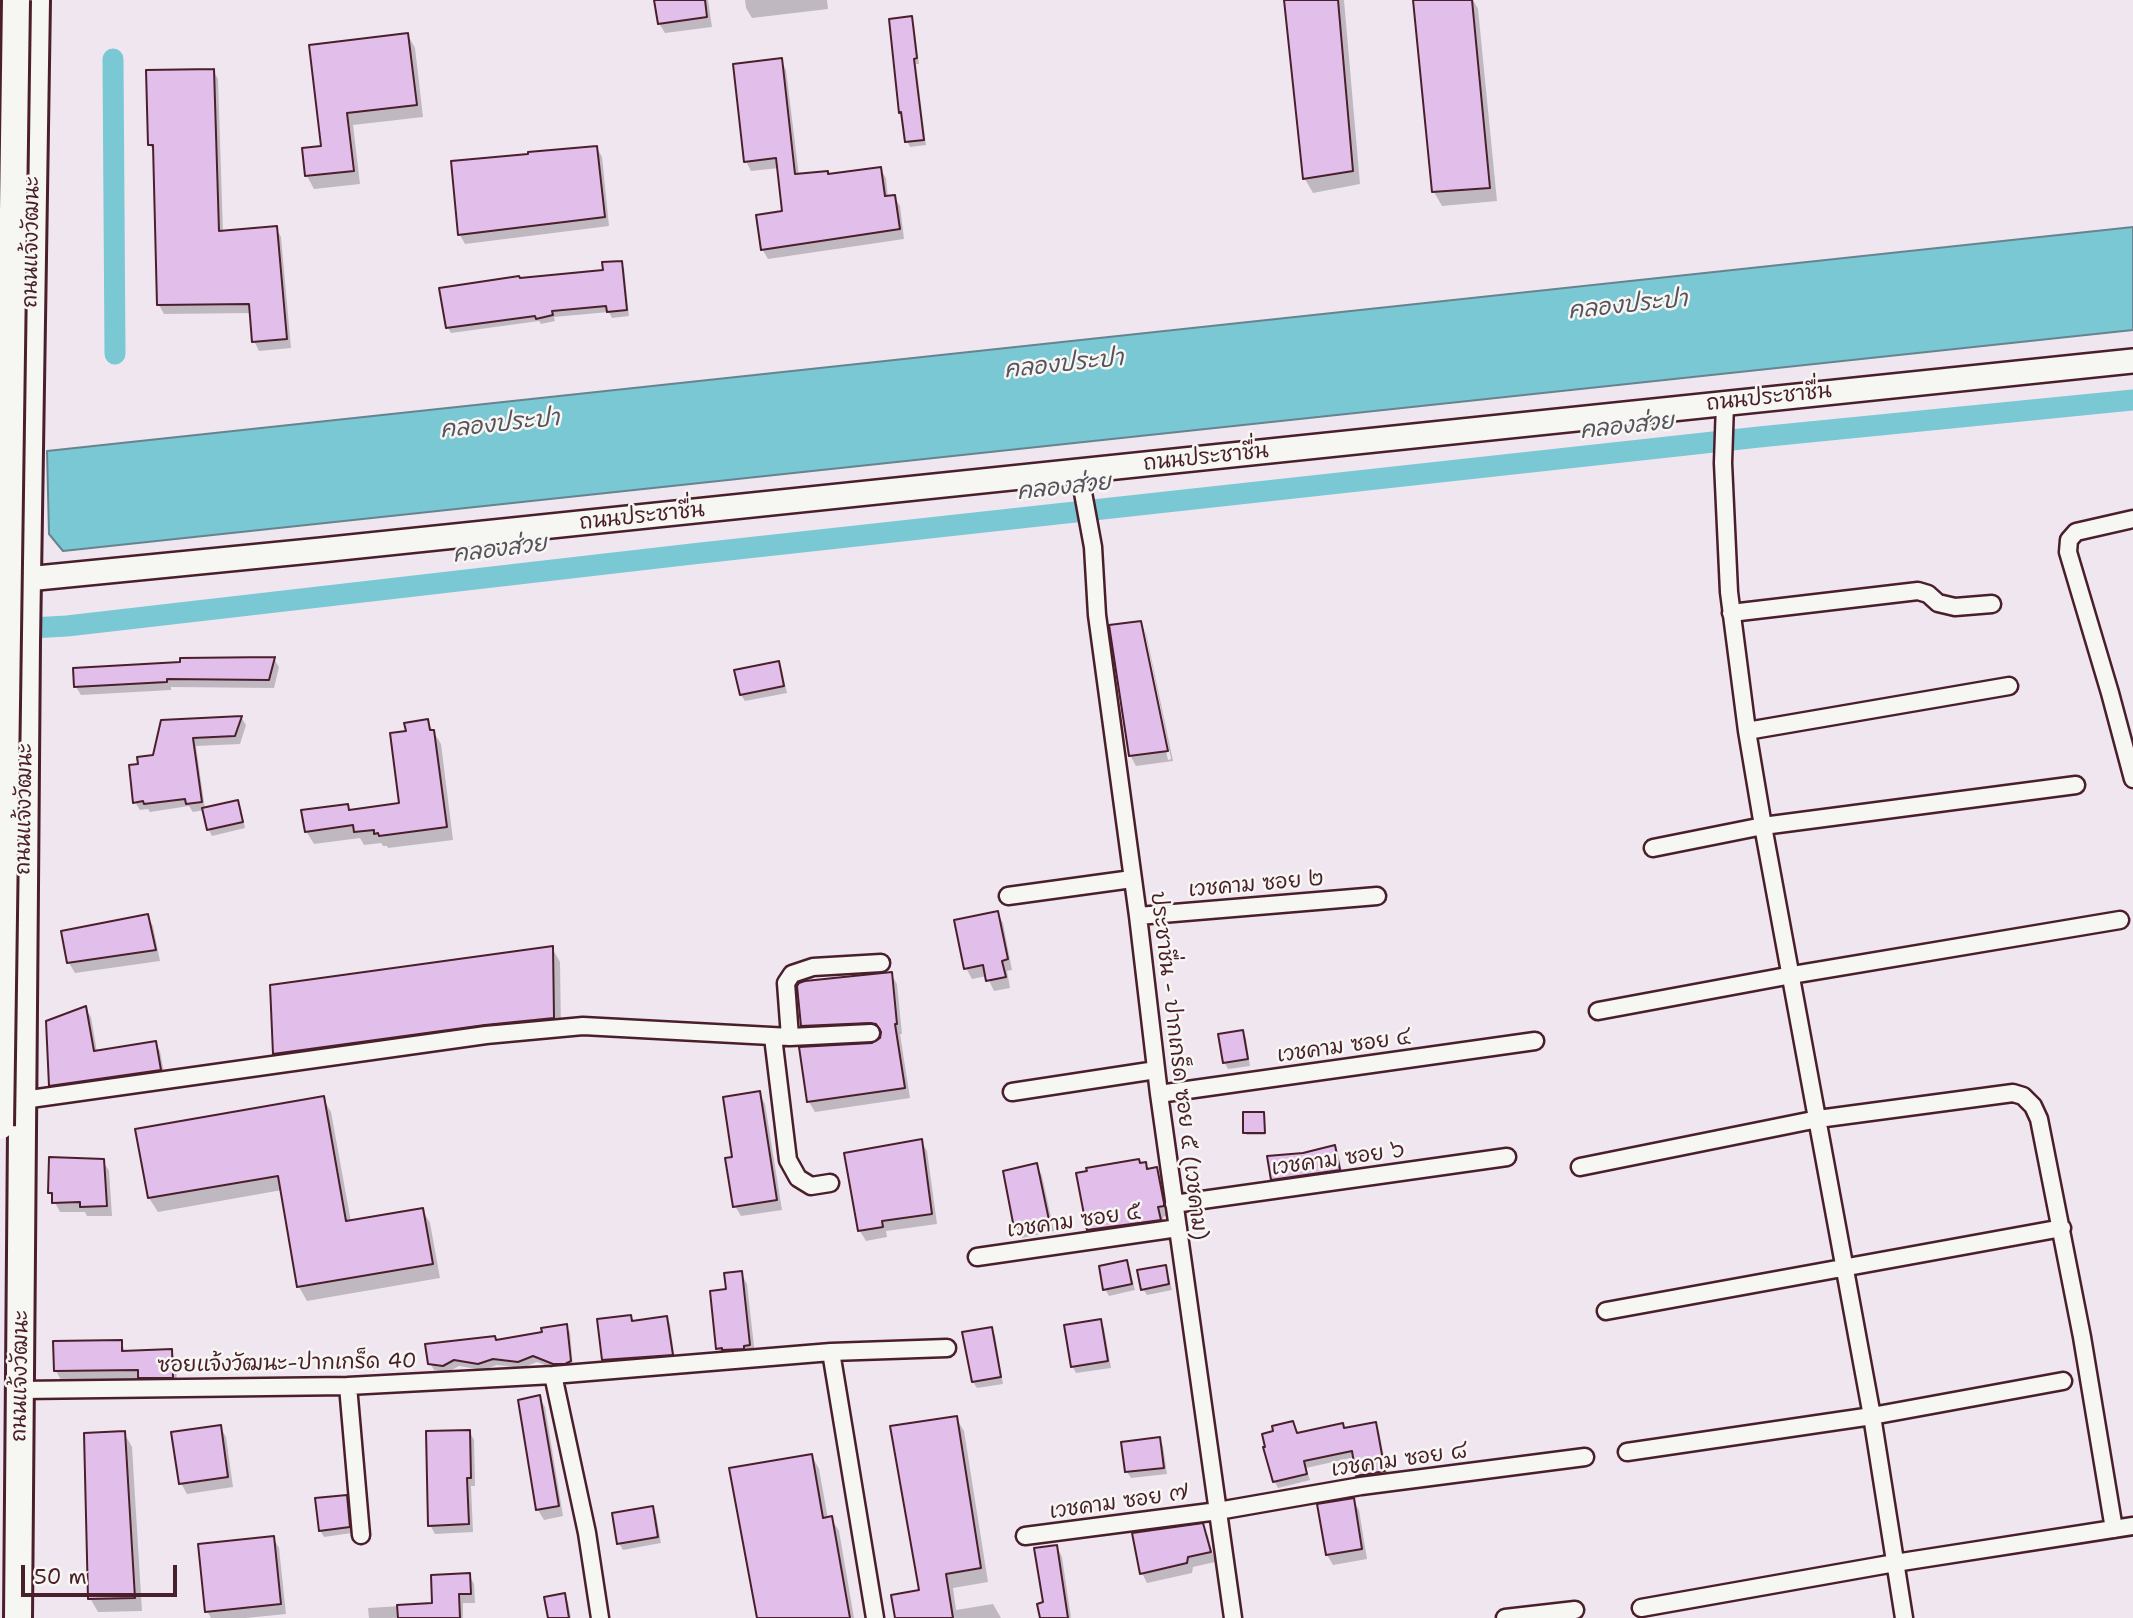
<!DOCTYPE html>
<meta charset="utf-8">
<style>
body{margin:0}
#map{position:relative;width:2133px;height:1618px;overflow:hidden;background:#f0e6f0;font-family:"Shantell Sans",sans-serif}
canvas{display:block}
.scale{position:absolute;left:21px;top:1565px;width:156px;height:32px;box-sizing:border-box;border:4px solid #4a1f2b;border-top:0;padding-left:9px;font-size:21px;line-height:24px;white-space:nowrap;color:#4a1f2b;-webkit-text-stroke:5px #f6f6f2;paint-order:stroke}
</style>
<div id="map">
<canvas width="2133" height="1618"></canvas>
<div class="scale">50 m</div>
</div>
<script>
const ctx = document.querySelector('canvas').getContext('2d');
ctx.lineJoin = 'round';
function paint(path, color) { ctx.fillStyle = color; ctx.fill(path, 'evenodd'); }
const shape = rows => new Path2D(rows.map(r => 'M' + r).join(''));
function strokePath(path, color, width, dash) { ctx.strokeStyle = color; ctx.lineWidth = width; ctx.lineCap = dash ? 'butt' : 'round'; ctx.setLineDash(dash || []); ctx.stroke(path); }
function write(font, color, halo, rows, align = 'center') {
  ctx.font = font + ' "Shantell Sans","Playpen Sans Thai",sans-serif'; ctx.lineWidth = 5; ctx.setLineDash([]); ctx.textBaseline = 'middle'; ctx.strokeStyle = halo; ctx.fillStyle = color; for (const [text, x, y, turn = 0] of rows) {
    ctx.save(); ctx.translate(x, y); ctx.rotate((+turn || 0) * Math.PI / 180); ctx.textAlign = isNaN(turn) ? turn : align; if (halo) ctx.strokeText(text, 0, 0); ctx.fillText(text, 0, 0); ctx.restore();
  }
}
const water = shape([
 [2133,227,2133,330,63,551,49,534,47,451,2133,227]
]);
paint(water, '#79c8d4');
strokePath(water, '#668490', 2);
paint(shape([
 [656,0,708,0,712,27,665,33,659,23],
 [745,0,827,0,828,9,752,18,746,8],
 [1286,0,1344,0,1360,184,1313,193,1305,179],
 [1473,0,1478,9,1497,201,1442,206,1434,192,1415,1],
 [911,18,914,24,919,64,916,64,926,145,910,147,907,141,904,118,901,112],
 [408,35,415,48,423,117,353,125,360,184,314,189,307,176,323,147,311,46],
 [781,60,786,70,799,176,827,173,829,175,880,169,886,178,888,198,894,197,900,206,904,239,768,259,762,249,784,213,779,168,751,171,746,161],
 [213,70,218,79,223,233,276,228,281,237,291,348,259,351,254,341,251,313,164,314,159,305,154,152,150,145],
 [597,148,602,157,609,226,465,244,460,235],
 [621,262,624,268,629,316,612,318,609,312,554,317,555,321,541,324,539,321,451,333,448,328,605,272],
 [1140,623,1146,633,1173,761,1136,766,1130,755],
 [1141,631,1145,631,1171,759,1168,760],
 [274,659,279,667,274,688,171,687,171,690,81,695,76,687],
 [778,663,782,670,787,693,745,701,741,695,736,671],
 [241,717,246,725,240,744,196,746,205,809,237,802,241,808,245,828,212,836,209,830,204,810,193,812,189,806,150,812,148,809,140,810,135,802,140,766,155,757,162,722],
 [427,721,441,744,453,840,388,848,387,846,383,846,381,843,364,845,360,838,314,844,306,831,347,806,350,812,401,805,408,733],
 [997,913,1003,923,1012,970,1007,971,1010,988,994,991,987,976,972,979,966,968],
 [147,916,153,926,160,961,75,973,69,963,63,933],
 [552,948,560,962,561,1032,283,1068,275,1054,272,986],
 [891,974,897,984,902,1034,900,1034,910,1098,815,1112,809,1102,878,1043,883,1035,878,1032,808,1036,802,1025],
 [86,1009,91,1017,97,1052,155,1043,160,1051,165,1079,56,1094,50,1085],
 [1242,1032,1246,1038,1250,1066,1228,1069,1225,1063],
 [759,1093,765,1104,782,1210,741,1216,735,1206,734,1158],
 [323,1098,331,1112,351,1222,422,1209,430,1223,440,1278,307,1301,299,1287,282,1190,158,1212,149,1198,137,1130],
 [1263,1114,1265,1135,1247,1135,1245,1133],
 [921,1141,927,1151,937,1224,886,1231,887,1237,866,1241,860,1231,846,1155],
 [1334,1147,1338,1153,1343,1176,1277,1186,1273,1179,1303,1155],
 [103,1161,109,1171,112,1216,87,1216,85,1212,60,1212,50,1193],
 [1145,1164,1149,1170,1156,1169,1162,1179,1169,1215,1163,1217,1166,1230,1095,1240,1089,1230,1078,1174],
 [1037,1165,1042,1176,1054,1231,1022,1238,1016,1227],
 [1127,1262,1130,1269,1135,1290,1109,1296,1105,1289],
 [1165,1266,1168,1273,1172,1290,1147,1295,1143,1289],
 [741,1273,747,1284,755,1355,724,1358,718,1348,728,1291],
 [630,1316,634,1322,666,1318,670,1324,675,1361,608,1366,604,1360],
 [1100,1321,1104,1328,1111,1368,1076,1373,1073,1367],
 [566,1326,570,1332,573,1367,558,1370,537,1362,522,1368,497,1365,483,1370,459,1366,448,1372,434,1370,430,1363,496,1341,544,1333],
 [991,1329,995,1335,1003,1384,977,1388,973,1382],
 [121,1342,126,1353,171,1351,176,1360,177,1386,145,1387,141,1379,61,1380,56,1371],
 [539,1397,545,1407,563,1516,544,1520,538,1510,520,1402],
 [956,1418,964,1431,988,1582,953,1588,956,1610,993,1604,1001,1618,896,1618,921,1592],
 [1292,1423,1298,1434,1342,1425,1345,1430,1375,1424,1379,1431,1388,1477,1362,1482,1358,1476,1355,1457,1306,1468,1310,1480,1278,1488,1275,1482,1266,1449],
 [220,1427,226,1437,233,1487,187,1494,181,1483],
 [469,1431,474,1440,475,1486,471,1486,473,1532,435,1534,430,1525],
 [124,1433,132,1447,142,1611,98,1612,90,1598],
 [1159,1439,1163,1446,1167,1474,1131,1478,1127,1472],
 [812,1456,819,1469,828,1519,831,1518,839,1531,854,1618,758,1618],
 [346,1497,350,1503,352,1533,324,1537,320,1530],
 [1353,1500,1359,1510,1367,1559,1333,1565,1327,1555],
 [652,1508,656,1514,661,1543,623,1550,619,1543],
 [1202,1525,1208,1536,1215,1562,1193,1567,1192,1573,1147,1583,1142,1573],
 [273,1537,279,1548,286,1614,246,1618,211,1618,207,1611],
 [1057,1547,1062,1557,1071,1618,1041,1618],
 [469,1575,474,1584,475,1603,463,1603,463,1618,369,1618,368,1608,434,1604],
 [564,1595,568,1602,571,1618,550,1618]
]), '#0003');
strokePath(shape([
 [113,59,115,354],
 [13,629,67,626,692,554,1759,437,2133,400]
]), '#79c8d4', 21);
const building = shape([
 [654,0,705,0,707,17,658,24,654,0],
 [1284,0,1338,0,1353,171,1303,179,1284,0],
 [1413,0,1472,0,1490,188,1432,192,1413,0],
 [912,16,917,58,914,59,924,140,905,142,901,112,899,113,889,19,912,16],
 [408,33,417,105,347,113,354,171,305,176,302,148,321,146,309,45,408,33],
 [782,58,795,174,828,171,828,174,881,167,885,196,895,195,900,229,761,250,756,215,782,211,776,158,744,162,733,64,782,58],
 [214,69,219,231,277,226,287,339,252,342,249,304,157,305,153,145,148,145,146,70,214,69],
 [597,146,605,217,458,235,451,161,528,154,528,152,597,146],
 [622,261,627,310,607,312,606,306,552,311,553,315,536,319,535,316,446,328,439,288,519,276,520,278,603,270,602,262,622,261],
 [1141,621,1168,751,1129,756,1109,625,1141,621],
 [275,657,269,680,167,679,167,682,74,687,73,668,180,662,180,658,275,657],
 [779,661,784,686,740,695,734,670,779,661],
 [242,716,235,736,193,738,202,802,186,804,185,799,144,804,143,801,133,803,129,765,138,764,137,757,153,755,161,720,242,716],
 [428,719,430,730,434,730,447,827,379,836,378,833,374,834,374,830,354,832,353,825,305,832,301,810,348,804,349,810,399,803,390,733,406,731,404,723,428,719],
 [238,800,243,822,207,830,202,808,238,800],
 [998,911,1008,959,1002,961,1006,977,986,981,983,965,964,969,954,920,998,911],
 [148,914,156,950,67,963,61,931,148,914],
 [553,946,554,1018,485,1025,273,1054,270,985,553,946],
 [892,972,897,1024,895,1024,905,1088,807,1102,799,1047,872,1043,880,1038,881,1032,876,1024,870,1023,801,1026,797,986,799,983,805,981,892,972],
 [86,1006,94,1051,156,1041,161,1070,49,1086,46,1021,86,1006],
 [1243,1030,1248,1059,1223,1063,1218,1034,1243,1030],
 [760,1091,777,1200,733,1207,725,1158,732,1157,723,1097,760,1091],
 [324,1096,346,1221,423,1208,433,1264,297,1287,278,1176,148,1198,135,1129,324,1096],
 [1243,1112,1264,1112,1265,1133,1243,1133,1243,1112],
 [922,1139,932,1214,882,1221,883,1227,858,1231,844,1153,922,1139],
 [1335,1145,1340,1170,1271,1180,1267,1156,1303,1153,1335,1145],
 [49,1157,104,1159,107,1206,80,1207,80,1202,52,1203,52,1193,48,1193,49,1157],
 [1139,1159,1140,1163,1146,1162,1147,1169,1157,1167,1164,1203,1164,1206,1158,1207,1161,1220,1087,1230,1076,1173,1087,1171,1086,1168,1139,1159],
 [1037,1163,1049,1220,1014,1228,1003,1171,1037,1163],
 [1127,1260,1132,1284,1103,1290,1099,1266,1127,1260],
 [1166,1265,1169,1284,1141,1290,1137,1270,1166,1265],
 [742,1271,750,1345,744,1346,744,1349,722,1350,722,1348,716,1349,710,1291,726,1289,724,1273,742,1271],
 [631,1315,632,1321,667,1316,673,1355,602,1360,597,1319,631,1315],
 [1101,1319,1108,1361,1071,1367,1064,1325,1101,1319],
 [567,1324,571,1361,565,1364,553,1364,533,1356,518,1362,493,1359,478,1364,454,1360,443,1366,428,1364,425,1344,495,1336,496,1340,542,1332,541,1328,567,1324],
 [992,1327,1001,1377,972,1382,962,1332,992,1327],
 [122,1340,122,1351,172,1349,173,1378,138,1378,138,1370,54,1371,53,1341,122,1340],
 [540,1395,559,1506,536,1510,518,1400,540,1395],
 [957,1416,981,1568,946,1574,953,1618,895,1618,891,1595,919,1590,890,1426,957,1416],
 [1293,1421,1297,1433,1343,1423,1344,1428,1376,1422,1385,1471,1356,1476,1352,1451,1304,1461,1307,1474,1273,1482,1263,1447,1265,1447,1262,1434,1273,1431,1272,1426,1293,1421],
 [221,1425,228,1477,179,1484,171,1432,221,1425],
 [470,1430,471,1478,467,1478,469,1524,428,1526,426,1431,470,1430],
 [125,1431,135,1598,88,1599,84,1433,125,1431],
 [1160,1437,1164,1468,1125,1472,1121,1442,1160,1437],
 [812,1454,823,1518,832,1516,850,1618,757,1618,729,1468,812,1454],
 [347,1495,350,1527,319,1531,315,1498,347,1495],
 [1354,1498,1362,1549,1326,1555,1317,1504,1354,1498],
 [653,1506,658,1537,617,1544,612,1513,653,1506],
 [1203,1523,1211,1552,1188,1557,1187,1563,1140,1574,1132,1533,1203,1523],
 [274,1536,281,1604,205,1612,198,1544,274,1536],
 [1057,1545,1068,1618,1040,1618,1037,1604,1043,1602,1034,1548,1057,1545],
 [470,1573,471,1594,459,1594,460,1618,398,1618,397,1605,432,1603,431,1575,470,1573],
 [565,1593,569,1618,548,1618,544,1597,565,1593]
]);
paint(building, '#e1bfea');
strokePath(building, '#4a1f2b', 2);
const minor = shape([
 [1725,403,1723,463,1729,592,1747,731,1763,826,1872,1416,1904,1618],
 [1079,471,1093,547,1097,615,1138,916,1159,1094,1233,1618],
 [2133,519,2076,532,2069,540,2068,552,2110,693,2133,779],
 [1731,613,1918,591,1928,594,1938,603,1955,607,1992,604],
 [1747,731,2009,686],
 [1653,848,1763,826,2076,785],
 [1008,896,1132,879],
 [1138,916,1377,896],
 [1598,1011,1792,975,2120,920],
 [773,1037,788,1160,798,1178,811,1186,830,1183],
 [790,1037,871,1033],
 [1012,1092,1156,1070],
 [1159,1094,1535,1041],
 [23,1100,486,1035,583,1026,790,1037,786,983,792,974,813,967,881,963],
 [1580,1167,1818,1119,2013,1093,2023,1096,2033,1106,2039,1119,2082,1337,2114,1529],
 [1174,1204,1507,1157],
 [977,1257,1178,1228],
 [1606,1311,2062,1228],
 [831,1352,947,1348],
 [553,1375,587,1533,600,1618],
 [348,1386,361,1535],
 [21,1390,348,1386,553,1375,831,1352,875,1618],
 [1627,1452,1872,1416,2063,1381],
 [1025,1536,1218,1511,1361,1486,1585,1457],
 [1641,1608,1895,1563,2133,1526],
 [1505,1618,1575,1610]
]);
const secondary = shape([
 [27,579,321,550,2133,361]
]);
const primary = shape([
 [18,1618,26,642,36,0]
]);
strokePath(minor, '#4a1f2b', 21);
strokePath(secondary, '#4a1f2b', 28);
strokePath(primary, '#4a1f2b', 32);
strokePath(minor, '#f6f6f2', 16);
strokePath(secondary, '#f6f6f2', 23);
strokePath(primary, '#f6f6f2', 26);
const primaryBridge = shape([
 [0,1126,16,0]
]);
strokePath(primaryBridge, '#4a1f2b', 32, []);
strokePath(primaryBridge, '#f6f6f2', 26);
write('21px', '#4a1f2b', '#f6f6f2', [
 ["ถนนแจ้งวัฒนะ",32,242,-89],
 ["ถนนประชาชื่น",1769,398,-6],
 ["ถนนประชาชื่น",1206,458,-6],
 ["ถนนประชาชื่น",642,517,-6],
 ["ถนนแจ้งวัฒนะ",25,809,-89],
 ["เวชคาม ซอย ๒",1256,885,-5],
 ["เวชคาม ซอย ๔",1344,1047,-8],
 ["ประชาชื่น - ปากเกร็ด ซอย ๕ (เวชคาม)",1178,1066,83],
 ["เวชคาม ซอย ๖",1338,1160,-8],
 ["เวชคาม ซอย ๕",1074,1222,-8],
 ["ซอยแจ้งวัฒนะ-ปากเกร็ด 40",287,1364,-1],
 ["ถนนแจ้งวัฒนะ",21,1376,-89],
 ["เวชคาม ซอย ๘",1399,1461,-8],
 ["เวชคาม ซอย ๗",1119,1503,-8]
]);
write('italic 23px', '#58525e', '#f6f6f2', [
 ["คลองประปา",1628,306,-6],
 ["คลองประปา",1064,365,-6],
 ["คลองประปา",500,425,-6],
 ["คลองส่วย",1627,427,-6],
 ["คลองส่วย",1064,488,-6],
 ["คลองส่วย",500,550,-7]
]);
</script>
